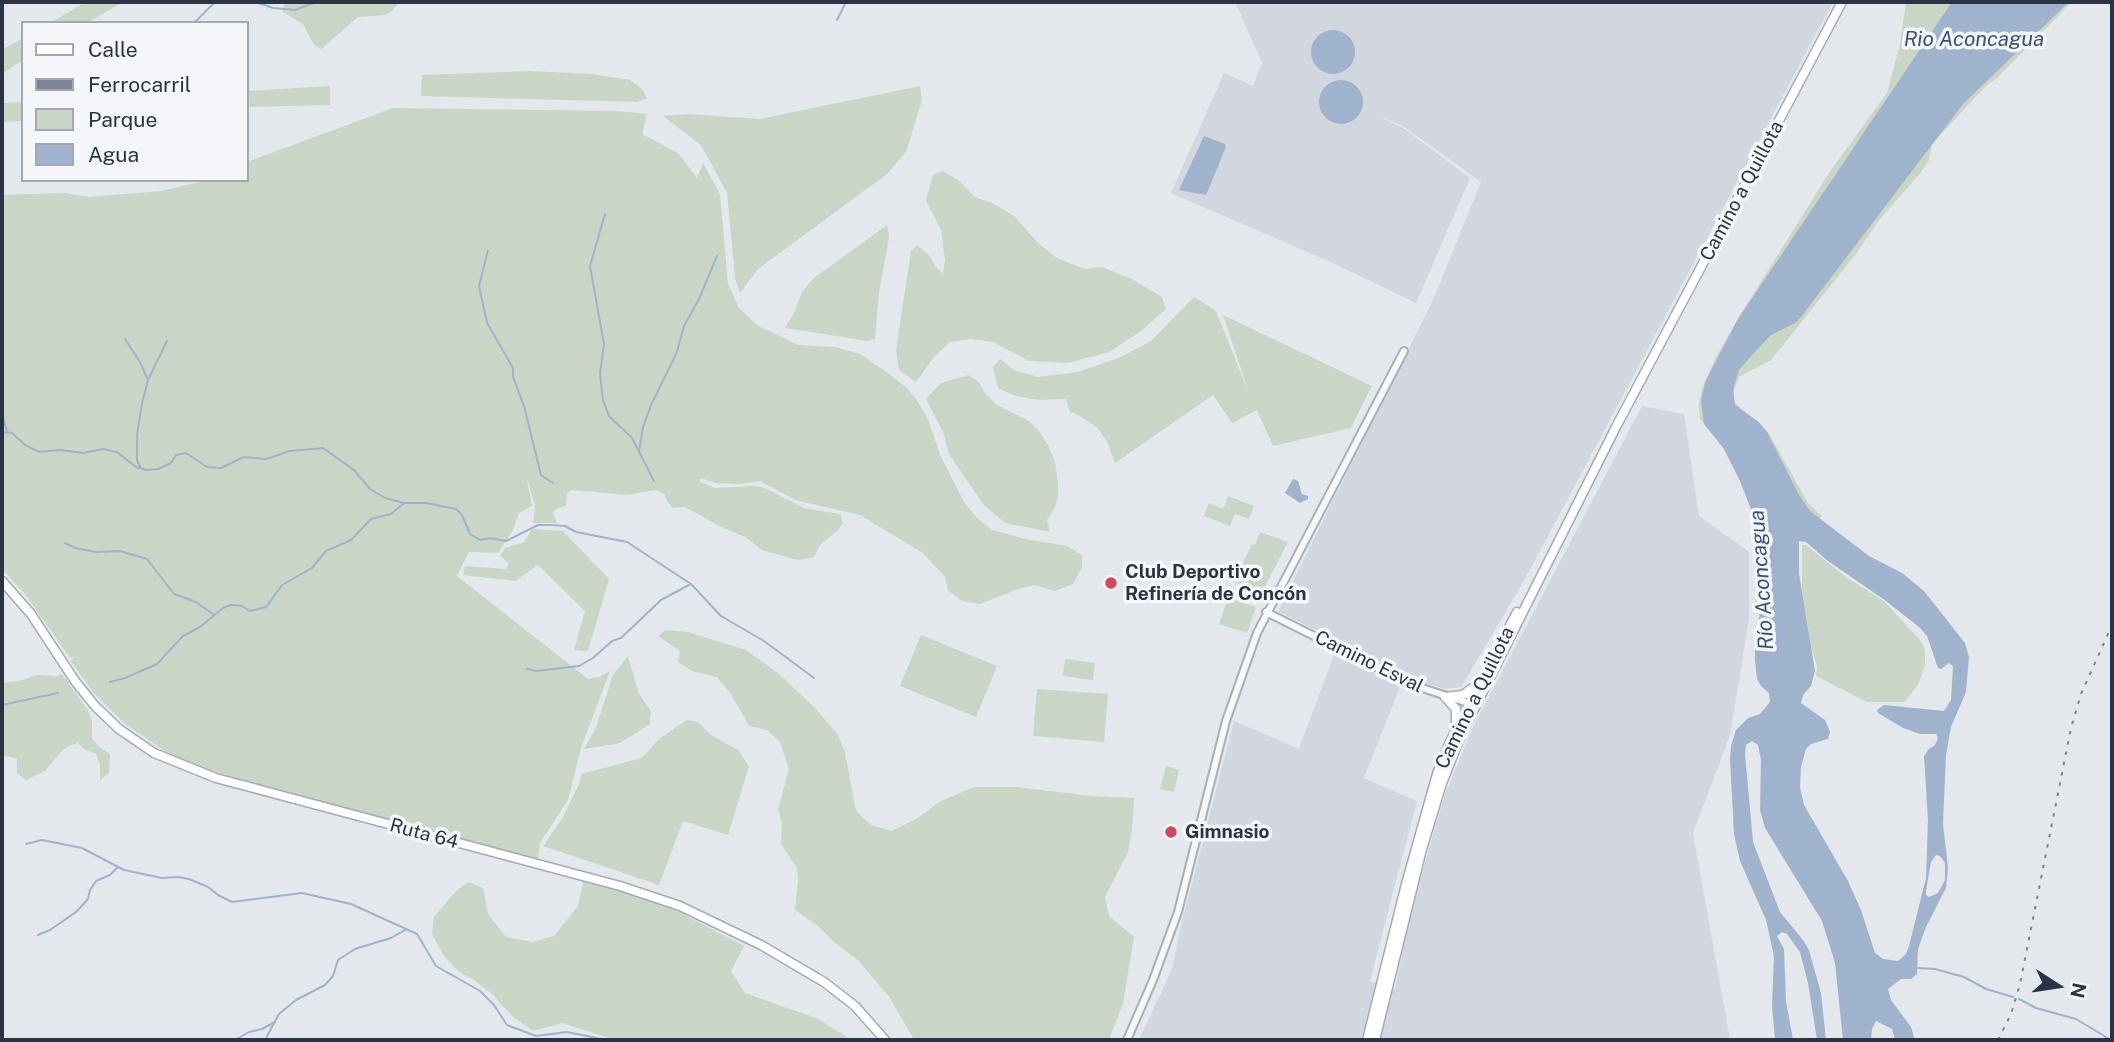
<!DOCTYPE html>
<meta charset="utf-8">
<style>
body{margin:0}
#map{position:relative;width:2114px;height:1042px;overflow:hidden;background:#e4e7ec;font-family:"Public Sans",sans-serif}
canvas{display:block}
.frame{position:absolute;inset:0;border:4px solid #2b3445;pointer-events:none}
.legend{position:absolute;left:21px;top:21px;width:228px;height:161px;box-sizing:border-box;background:#f4f6f9;border:2px solid #a4a8b1;margin:0;padding:9px 12px;list-style:none;font-size:21px;color:#2b3445}
.legend li{display:flex;align-items:center;gap:14px;height:35px}
.legend b{width:35px;border:2px solid #a4a8b1}
.north{position:absolute;left:2023px;top:951px;width:70px;height:70px;-webkit-text-stroke:5px #f4f6f9;paint-order:stroke;rotate:102deg;font-size:19px;font-weight:700;line-height:28px;text-align:center;color:#2b3445}
.north::after{content:'';display:block;margin:auto;width:24px;height:32px;background:#2b3445;clip-path:polygon(50% 0,100% 100%,50% 72%,0 100%)}
</style>
<div id="map">
<canvas width="2114" height="1042"></canvas>
<div class="frame"></div>
<ul class="legend">
<li><b style="height:9px;background:#fff"></b>Calle</li>
<li><b style="height:9px;background:#7d8696"></b>Ferrocarril</li>
<li><b style="height:19px;background:#c9d6c5"></b>Parque</li>
<li><b style="height:19px;background:#9fb4cc"></b>Agua</li>
</ul>
<div class="north">N</div>
</div>
<script>
const ctx = document.querySelector('canvas').getContext('2d');
ctx.lineJoin = 'round';
function paint(path, color) { ctx.fillStyle = color; ctx.fill(path, 'evenodd'); }
const shape = rows => new Path2D(rows.map(r => 'M' + r).join(''));
function strokePath(path, color, width, dash) { ctx.strokeStyle = color; ctx.lineWidth = width; ctx.lineCap = dash ? 'butt' : 'round'; ctx.setLineDash(dash || []); ctx.stroke(path); }
function write(font, color, halo, rows, align = 'center') {
  ctx.font = font + ' "Public Sans",sans-serif'; ctx.lineWidth = 7; ctx.setLineDash([]); ctx.textBaseline = 'middle'; ctx.strokeStyle = halo; ctx.fillStyle = color; for (const [text, x, y, turn = 0] of rows) {
    ctx.save(); ctx.translate(x, y); ctx.rotate((+turn || 0) * Math.PI / 180); ctx.textAlign = isNaN(turn) ? turn : align; if (halo) ctx.strokeText(text, 0, 0); ctx.fillText(text, 0, 0); ctx.restore();
  }
}
paint(shape([
 [1235,2,1833,2,1524,581,1461,687,1445,689,1412,679,1278,611,1433,300,1481,182,1403,126,1373,114,1402,127,1470,178,1416,303,1335,264,1171,193,1224,73,1253,86,1262,63],
 [1642,406,1684,414,1699,516,1749,552,1749,619,1730,735,1693,833,1730,1040,1139,1040,1172,969,1180,930,1234,721,1299,749,1335,652,1401,684,1364,778,1417,801,1370,981,1395,989,1410,914,1445,794,1474,725]
]), '#d2d6de');
paint(shape([
 [86,2,123,2,87,23,50,23],
 [289,2,399,2,392,11,386,15,358,17,321,49,314,45,303,24,283,12,284,5],
 [1906,2,2072,2,1996,79,1986,86,1932,144,1929,160,1921,172,1877,223,1856,254,1771,360,1739,377,1734,390,1734,402,1768,432,1808,503,1822,516,1761,563,1758,528,1753,506,1731,456,1700,419,1699,404,1702,389,1715,359,1740,315,1831,170,1887,93,1900,44],
 [23,38,23,60,2,74,2,50],
 [529,71,592,74,630,80,642,89,647,98,637,102,421,96,422,75],
 [330,86,330,105,247,107,247,91],
 [920,86,922,100,906,152,887,174,758,269,740,293,735,278,727,193,701,145,663,116,687,114,760,119],
 [23,102,23,121,2,122,2,103],
 [393,108,616,111,647,114,642,134,678,153,697,178,703,163,720,194,728,284,739,308,757,325,798,345,834,347,860,354,888,373,908,389,918,402,928,419,941,457,964,502,976,517,992,530,1030,540,1067,546,1082,555,1082,567,1073,584,1055,591,1035,585,1018,589,980,604,962,601,948,590,945,577,923,553,860,515,795,500,760,481,739,484,715,483,701,478,700,482,715,488,754,486,765,488,804,508,840,514,843,523,838,530,820,545,814,557,798,560,762,550,745,537,719,526,691,510,683,507,673,508,667,501,665,495,656,490,626,495,571,490,567,494,566,506,556,509,553,513,557,523,533,523,535,506,526,474,532,506,519,513,513,530,498,553,469,552,457,576,588,679,599,677,610,671,581,748,568,800,540,843,538,860,257,785,175,758,124,723,93,692,70,660,75,657,70,658,25,594,2,569,2,195,64,193,90,197,161,191,208,180,247,180,247,162],
 [943,171,959,181,975,197,994,204,1014,216,1039,244,1057,258,1084,269,1102,267,1132,279,1162,297,1166,309,1141,331,1109,352,1067,363,1029,361,993,342,971,339,950,342,934,357,916,382,899,370,896,350,911,251,917,245,929,255,937,269,943,273,945,260,941,230,926,201,933,175],
 [887,225,889,238,879,292,875,339,868,341,785,328,795,311,802,292,814,278],
 [1194,297,1216,311,1249,393,1223,315,1372,386,1351,428,1273,446,1257,410,1232,423,1213,395,1115,463,1108,444,1098,428,1075,413,1070,412,1066,399,1037,400,1013,395,998,388,993,367,1000,359,1014,370,1038,377,1078,372,1119,358,1151,341],
 [968,375,978,381,985,393,997,405,1029,421,1039,431,1048,445,1055,462,1058,483,1058,497,1054,509,1047,520,1050,532,1005,523,983,504,949,454,943,432,926,399,941,383],
 [1228,496,1254,506,1249,519,1235,514,1230,526,1204,516,1209,503,1223,509],
 [532,529,563,531,609,579,588,651,574,650,585,611,538,565,515,581,463,575,465,566,506,569,509,563,500,556,505,548,524,542],
 [1260,532,1288,542,1262,592,1234,582,1252,544,1255,545],
 [1802,545,1806,545,1847,578,1884,601,1920,640,1925,650,1925,665,1919,683,1905,702,1867,702,1816,676,1817,666,1811,646,1802,590],
 [1228,598,1256,607,1247,633,1219,624],
 [666,630,688,632,746,650,778,673,815,708,838,735,845,752,856,811,871,825,892,831,916,819,941,801,974,787,1016,787,1091,796,1134,798,1132,829,1128,852,1105,897,1109,916,1134,937,1123,1003,1109,1040,914,1040,890,998,858,960,834,942,818,926,795,910,798,882,797,868,781,844,782,823,778,809,789,769,780,742,767,730,749,726,731,694,717,677,692,671,678,662,680,651,658,636],
 [921,635,997,666,976,717,900,686],
 [628,656,639,694,651,711,650,724,620,743,584,749,595,730,613,675],
 [1065,659,1095,663,1093,680,1063,676],
 [62,674,89,712,92,722,92,738,98,746,110,754,109,773,100,780,100,764,96,754,84,749,78,743,68,746,61,752,45,771,26,780,17,773,17,759,6,756,2,757,2,683,19,681,37,675,57,676],
 [1037,689,1108,694,1104,742,1033,736],
 [687,720,698,722,711,735,738,750,749,766,728,835,683,821,659,885,543,846,562,819,580,782,581,774,642,758,660,738],
 [1166,766,1179,770,1174,792,1160,789],
 [584,879,671,908,744,946,731,971,745,993,816,1018,847,1037,847,1040,615,1040,562,1023,533,1031,513,1017,492,994,474,980,459,972,444,956,432,934,434,917,457,890,469,882,483,888,488,914,506,937,533,942,554,936,578,906]
]), '#c9d6c5');
paint(shape([
 [1952,2,2069,2,1963,104,1801,317,1795,323,1771,335,1750,357,1739,370,1733,390,1735,405,1759,422,1767,432,1799,495,1810,511,1869,556,1902,573,1924,591,1965,643,1969,657,1966,692,1951,727,1946,755,1943,824,1948,868,1946,888,1926,927,1918,949,1917,974,1911,979,1901,979,1888,989,1891,1000,1911,1027,1915,1040,1895,1040,1892,1029,1876,1021,1872,1029,1871,1040,1843,1040,1835,963,1822,921,1765,828,1760,810,1761,760,1758,745,1752,741,1746,745,1745,754,1753,842,1780,912,1803,940,1809,950,1821,993,1826,1040,1817,1040,1808,983,1800,952,1787,934,1782,932,1777,936,1784,949,1786,1001,1793,1040,1775,1040,1772,1006,1774,956,1766,920,1740,861,1734,834,1730,759,1731,746,1736,730,1748,718,1760,714,1770,702,1769,693,1761,686,1757,679,1755,660,1755,644,1761,605,1759,541,1756,522,1740,481,1724,449,1704,424,1701,401,1705,382,1738,319],
 [1799,541,1806,542,1828,561,1886,601,1919,627,1927,636,1938,668,1941,669,1949,663,1953,666,1951,700,1944,711,1884,705,1877,710,1878,713,1903,728,1920,734,1936,734,1938,738,1935,745,1929,749,1924,756,1928,821,1926,878,1909,946,1906,954,1898,961,1883,959,1875,953,1861,910,1848,881,1804,805,1800,787,1801,767,1806,749,1811,744,1828,739,1830,732,1825,720,1801,703,1803,695,1811,686,1815,671,1799,573],
 [1936,855,1940,856,1945,863,1945,880,1938,893,1929,897,1926,895,1926,891,1931,862],
 '1311 52a22 22 0 1 1 44 0a22 22 0 1 1-44 0Z',
 '1319 102a22 22 0 1 1 44 0a22 22 0 1 1-44 0Z',
 [1204,136,1225,144,1226,147,1206,195,1179,190],
 [1293,479,1298,481,1302,494,1308,496,1308,499,1300,503,1285,493]
]), '#9fb4cc');
strokePath(shape([
 [256,2,273,8,295,10,316,2],
 [837,20,846,2],
 [194,23,215,2],
 [605,214,590,266,604,344,600,374,603,400,609,416,632,438,654,481],
 [488,250,479,286,487,323,513,368,513,377,524,406,541,475,553,483],
 [125,339,140,362,147,378],
 [2,415,7,431],
 [2,432,12,433,25,445,39,452,60,450,83,453,103,449,117,452,136,467,146,470,158,469,171,463,176,455,186,453,207,467,221,468,244,457,266,459,290,451,323,448,354,470,370,489,385,498,404,503,426,503,456,509,462,515,470,534,480,540,490,538,506,541,538,525,550,525,565,526,576,532,627,542,691,584,721,616,764,641,814,678],
 [639,452,643,427,651,405,677,352,684,326,699,299,717,256],
 [140,467,137,460,137,435,142,403,148,380,167,341],
 [65,543,75,548,96,552,120,551,147,559,174,594,196,602,213,614],
 [527,669,536,671,579,666,593,658,612,641,621,638,661,600,689,585],
 [110,682,125,678,157,664,183,636,200,627,223,608,231,605,242,606,250,611,266,607,282,585,312,568,326,551,351,540,371,519,391,514,404,503],
 [2,705,58,693],
 [26,844,42,840,82,848,124,870,162,878,178,877,189,879,208,887,218,895,232,902,302,893,351,904,417,934,436,966,480,991,494,1005,507,1025,536,1036,567,1032,607,1040],
 [38,935,50,930,76,912,88,899,90,890,96,881,110,875,117,868],
 [1918,968,1935,969,1964,977,1986,989,2013,997],
 [2019,999,2036,1008,2076,1019,2111,1040],
 [235,1040,249,1032,262,1029,275,1022],
 [265,1040,279,1014,296,1000,325,985,333,976,338,960,355,949,391,938,405,930]
]), '#9fb4cc', 2);
const minor = shape([
 [1266,612,1410,684,1471,704],
 [1127,1040,1153,980,1178,912,1226,721,1257,633,1404,351]
]);
const major = shape([
 [2,581,31,614,75,681,95,706,119,729,154,753,216,778,620,886,680,906,761,945,824,982,855,1006,885,1040],
 [1445,697,1463,695,1475,686],
 [1445,697,1456,709,1456,724],
 [1367,1040,1406,884,1437,774,1450,742,1517,612],
 [1375,1040,1422,849,1442,783,1461,735,1617,425,1842,2]
]);
strokePath(minor, '#a9aeb7', 10);
strokePath(major, '#a3abb8', 11);
strokePath(minor, '#f7f8fa', 6);
strokePath(major, '#fff', 8);
strokePath(shape([
 [1998,1040,2011,1014,2020,984,2071,728,2081,694,2112,625]
]), '#7d8696', 2, [3.5, 7]);
for (const [x, y, r, color] of [
 [1111,583,7,"#d1495b"],
 [1171,832,7,"#d1495b"]
]) { const dot = new Path2D(); dot.arc(x, y, r, 0, 2 * Math.PI); ctx.fillStyle = color; ctx.fill(dot); strokePath(dot, '#f4f6f9', 2.5); }
write('19px', '#2b3445', '#f4f6f9', [
 ["Camino a Quillota",1742,191,-62],
 ["Camino Esval",1369,662,26],
 ["Camino a Quillota",1475,698,-64],
 ["Ruta 64",424,834,15]
]);
write('bold 19px', '#2b3445', '#f4f6f9', [
 ["Club Deportivo",1125,572],
 ["Refinería de Concón",1125,594],
 ["Gimnasio",1185,832]
], 'left');
write('italic 21px', '#34527a', '#f4f6f9', [
 ["Rio Aconcagua",1974,40],
 ["Río Aconcagua",1762,580,-94]
]);
</script>
